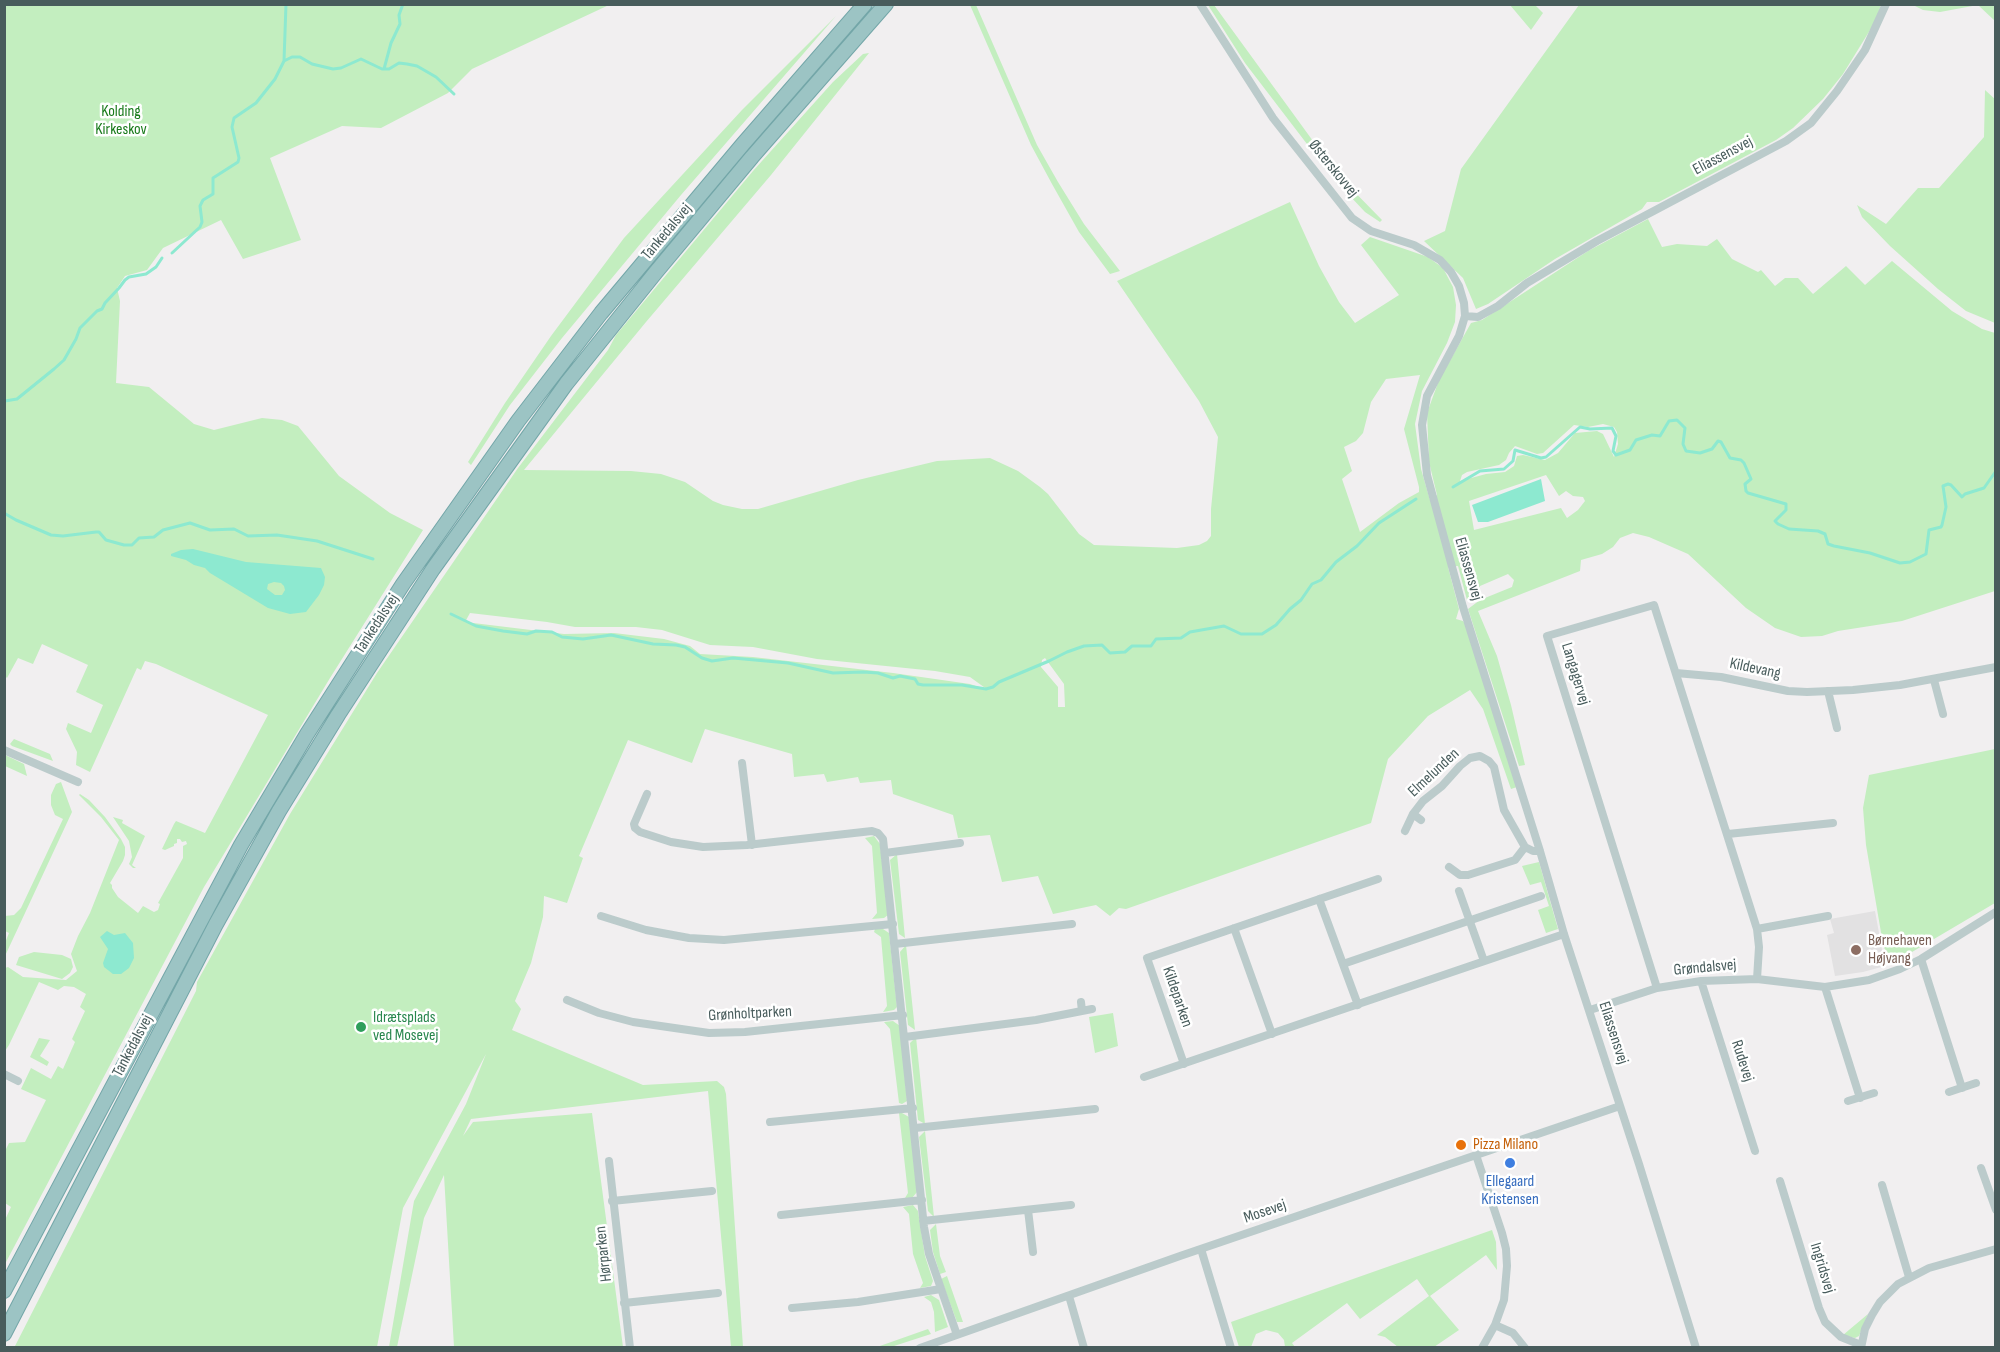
<!DOCTYPE html>
<meta charset="utf-8">
<style>
body{margin:0}
#map{position:relative;width:2000px;height:1352px;overflow:hidden;background:#f1eff0;font-family:"Sofia Sans Condensed",sans-serif}
canvas{display:block}
.frame{position:absolute;inset:0;border:6px solid #485c5c;pointer-events:none}
</style>
<div id="map">
<canvas width="2000" height="1352"></canvas>
<div class="frame"></div>
</div>
<script>
const ctx = document.querySelector('canvas').getContext('2d');
ctx.lineJoin = 'round';
function paint(path, color) { ctx.fillStyle = color; ctx.fill(path, 'evenodd'); }
const shape = rows => new Path2D(rows.map(r => 'M' + r).join(''));
function strokePath(path, color, width, dash) { ctx.strokeStyle = color; ctx.lineWidth = width; ctx.lineCap = dash ? 'butt' : 'round'; ctx.setLineDash(dash || []); ctx.stroke(path); }
function write(font, color, halo, rows, align = 'center') {
  ctx.font = font + ' "Sofia Sans Condensed",sans-serif'; ctx.lineWidth = 5; ctx.setLineDash([]); ctx.textBaseline = 'middle'; ctx.strokeStyle = halo; ctx.fillStyle = color; for (const [text, x, y, turn = 0] of rows) {
    ctx.save(); ctx.translate(x, y); ctx.rotate((+turn || 0) * Math.PI / 180); ctx.textAlign = isNaN(turn) ? turn : align; if (halo) ctx.strokeText(text, 0, 0); ctx.fillText(text, 0, 0); ctx.restore();
  }
}
paint(shape([
 [1875,911,1885,966,1863,972,1835,976,1827,935,1834,933,1830,919]
]), '#e2e1e2');
paint(shape([
 [5,5,609,5,472,69,448,93,381,128,342,126,270,158,301,240,243,259,221,220,163,248,147,270,125,276,117,288,120,301,116,383,149,387,194,424,214,430,262,418,282,420,298,426,339,476,390,513,423,530,330,678,204,887,5,1264,5,1220,11,1207,5,1203,5,1151,9,1143,25,1142,46,1100,21,1089,31,1068,51,1079,58,1066,63,1069,75,1042,72,1039,85,1011,80,1007,86,994,74,987,64,986,58,990,39,982,9,1045,5,1051,5,968,8,967,23,977,66,980,77,971,71,954,78,936,90,913,119,840,101,817,79,795,80,794,89,800,105,817,121,839,125,847,125,855,123,861,110,883,112,885,112,888,118,897,138,913,143,906,154,912,158,910,160,904,158,903,183,858,183,846,187,844,186,841,182,842,180,839,177,839,177,843,174,844,174,846,165,850,162,849,174,824,176,821,205,833,268,715,156,664,145,661,141,670,137,668,90,772,76,765,77,752,66,729,68,723,91,733,103,705,76,692,88,665,42,644,33,664,18,658,7,678,5,676],
 [970,5,976,5,1037,145,1058,182,1084,224,1120,271,1110,274,1079,232,1052,184,1031,145],
 [1208,5,1214,5,1337,174,1382,220,1380,222,1365,212,1333,178,1245,63],
 [1510,5,1535,5,1543,13,1531,30],
 [1579,5,1881,5,1875,22,1843,74,1823,99,1793,128,1776,140,1659,202,1647,202,1642,209,1555,259,1488,304,1476,309,1463,278,1424,241,1445,231,1461,169],
 [1913,5,1995,5,1995,21,1978,5,1940,12,1923,10],
 [836,16,681,195,562,338,510,405,471,465,468,462,505,403,551,336,624,238,742,110],
 [869,53,771,175,646,322,524,470,631,471,661,474,685,482,713,501,723,505,742,509,758,509,858,480,937,461,990,458,1018,471,1040,487,1048,494,1079,534,1094,545,1177,548,1199,545,1207,541,1211,536,1211,509,1218,437,1199,401,1117,281,1290,202,1319,266,1339,302,1355,323,1399,295,1361,245,1370,237,1428,257,1443,268,1453,287,1456,305,1455,322,1447,343,1422,391,1415,424,1421,469,1430,500,1437,495,1429,462,1427,413,1439,380,1471,323,1482,320,1588,251,1648,219,1662,247,1677,244,1707,246,1717,239,1732,259,1758,272,1761,270,1775,286,1785,278,1798,278,1813,294,1846,266,1865,285,1892,261,1952,311,1982,329,1995,333,1995,591,1902,621,1838,631,1822,636,1801,637,1775,628,1746,608,1688,554,1649,537,1633,533,1620,538,1613,547,1602,554,1581,560,1580,571,1478,611,1497,656,1511,705,1525,765,1519,766,1468,609,1480,600,1512,587,1514,580,1508,574,1480,586,1476,595,1467,600,1458,566,1448,567,1459,609,1456,619,1463,621,1465,624,1517,787,1511,789,1483,709,1470,690,1428,716,1388,759,1371,823,1126,909,1119,908,1110,916,1096,905,1053,914,1038,876,1002,882,990,835,958,838,953,815,893,794,891,780,860,783,858,777,827,782,824,774,794,777,792,754,705,729,692,763,628,740,579,856,583,858,567,903,544,896,543,917,531,963,515,1001,521,1009,512,1030,643,1085,717,1081,724,1087,726,1094,743,1347,731,1347,708,1091,471,1119,463,1136,473,1122,592,1113,623,1347,454,1347,444,1175,424,1218,397,1347,389,1347,414,1201,466,1104,486,1054,403,1208,377,1347,14,1348,196,991,197,982,290,814,377,673,518,468,608,350,616,335,753,171,833,82,863,54],
 [1420,375,1404,429,1419,487,1419,492,1399,503,1360,532,1342,479,1352,471,1344,447,1356,441,1363,433,1371,402,1386,379],
 [1603,424,1614,427,1617,432,1618,444,1614,457,1603,434,1597,431,1575,433,1558,453,1545,460,1523,455,1517,456,1514,466,1505,472,1486,474,1460,481,1462,475,1467,472,1499,465,1506,460,1509,453,1515,446,1537,454,1543,453,1574,425,1588,427],
 [1546,475,1559,496,1566,491,1573,496,1583,497,1585,501,1578,510,1567,518,1561,508,1474,530,1469,501],
 [470,613,547,622,575,627,636,627,662,630,710,645,753,647,817,659,935,671,970,677,988,690,970,684,893,673,753,657,700,654,690,646,664,639,614,633,564,634,465,622],
 [1045,658,1064,684,1065,707,1058,707,1058,687,1041,667,1042,660],
 [1985,90,1996,100,1995,323,1966,311,1938,289,1890,246,1862,217,1857,205,1886,224,1918,188,1939,188,1984,137],
 [14,739,50,754,53,761,12,746,10,744],
 [1995,749,1995,903,1890,965,1883,944,1866,845,1863,808,1869,775],
 [5,755,24,764,27,776,5,766],
 [61,782,72,812,5,956,5,943,9,933,5,931,5,916,14,915,21,908,63,819,55,815,51,805,51,795,56,784],
 [113,817,123,820,122,823,145,836,132,865,136,868,133,868,129,864,132,857,129,841],
 [874,836,880,844,888,915,884,918,872,919,877,913,872,846,865,838],
 [897,854,905,938,899,934,890,860],
 [1539,862,1558,929,1546,933,1538,910,1549,906,1541,882,1530,885,1522,866],
 [875,929,883,929,889,933,897,1007,894,1010,883,1012,887,1006,881,937,874,932],
 [906,945,915,1030,908,1025,900,952],
 [34,952,62,955,71,959,73,967,70,973,62,979,16,965,19,957],
 [1113,1013,1118,1046,1095,1053,1089,1017],
 [893,1021,900,1026,907,1101,902,1104,899,1103,890,1029,884,1022],
 [916,1037,925,1124,918,1120,910,1043],
 [39,1038,50,1040,40,1056,49,1062,47,1066,30,1057],
 [899,1113,902,1113,909,1117,917,1192,912,1198,905,1198,908,1193],
 [925,1131,934,1217,928,1211,919,1137],
 [913,1205,918,1211,925,1256,933,1281,931,1286,920,1288,923,1283,913,1254,909,1214,903,1207],
 [936,1224,940,1256,946,1272,940,1274,933,1252,930,1230],
 [1492,1230,1496,1242,1497,1270,1486,1255,1430,1296,1459,1330,1434,1347,1398,1347,1385,1337,1377,1335,1429,1296,1417,1279,1360,1319,1347,1303,1292,1343,1295,1347,1285,1347,1284,1340,1278,1333,1266,1330,1256,1334,1251,1347,1239,1347,1231,1322],
 [947,1276,963,1322,957,1322,941,1279],
 [931,1295,939,1300,948,1327,935,1332,934,1312,931,1302,924,1297],
 [1868,1314,1859,1336,1855,1338,1843,1335],
 [928,1329,931,1334,891,1347,877,1347]
]), '#c3eebf');
paint(shape([
 [1541,479,1545,501,1488,522,1478,522,1472,505],
 [193,549,246,562,321,568,325,577,324,585,319,595,306,612,290,614,268,608,210,573,205,568,194,565,186,560,171,556,171,554,181,550],
 [274,582,281,583,284,586,285,590,282,595,275,595,267,589,268,584],
 [107,931,114,935,125,933,133,943,134,958,129,968,121,974,113,974,104,967,103,963,108,949,100,937]
]), '#8de9d0');
strokePath(shape([
 [284,61,286,4],
 [384,69,391,43,400,24,399,15,403,4],
 [172,253,200,227,202,222,200,206,203,200,213,194,213,178,238,162,239,158,232,127,234,118,256,103,275,79,284,61,292,57,300,57,312,64,333,69,341,68,361,59,382,69,389,69,399,63,407,64,417,66,436,77,454,94],
 [5,401,17,399,54,369,64,360,76,339,80,328,97,311,102,309,105,303,119,288,125,280,129,277,146,274,156,267,162,258],
 [1453,487,1480,471,1504,469,1513,461,1515,450,1541,458,1546,457,1580,427,1590,429,1612,428,1616,436,1613,451,1616,455,1630,450,1636,440,1652,435,1660,436,1669,421,1677,420,1685,428,1683,444,1686,451,1700,453,1712,449,1718,441,1721,442,1730,458,1741,460,1744,463,1751,479,1745,484,1746,491,1748,493,1786,504,1786,510,1775,521,1778,524,1789,529,1818,531,1825,534,1828,544,1834,546,1870,553,1900,563,1910,562,1926,554,1929,530,1941,527,1942,525,1946,507,1943,486,1948,484,1951,485,1962,497,1965,494,1984,488,1996,471],
 [4,513,16,520,51,535,63,536,96,532,99,532,106,540,124,545,132,545,139,538,154,537,163,530,190,523,210,530,234,529,248,536,277,535,317,541,373,559],
 [451,614,476,626,503,631,527,634,536,631,552,632,562,637,583,639,611,635,653,644,676,645,685,647,702,658,712,661,733,658,788,663,833,673,863,672,878,673,893,678,900,676,915,679,918,684,923,685,962,685,986,689,993,687,999,682,1049,661,1067,652,1084,646,1102,645,1110,653,1125,652,1132,646,1151,646,1156,639,1181,638,1190,632,1224,626,1241,634,1262,634,1276,625,1290,609,1301,600,1312,584,1321,580,1336,562,1357,546,1379,523,1416,499]
]), '#8de9d0', 3);
const trunk = shape([
 [4,1291,241,845,307,734,403,584,518,421,601,313,743,144,865,4],
 [4,1334,216,924,279,811,338,715,433,569,566,384,656,272,752,157,886,4]
]);
strokePath(trunk, '#73a6a8', 16);
strokePath(shape([
 [1200,4,1273,118,1352,218,1371,231,1414,245,1440,260,1451,272,1459,286,1464,303,1465,316],
 [1676,673,1721,677,1788,691,1807,692,1853,690,1900,685,1996,667],
 [1934,680,1943,714],
 [1828,691,1837,728],
 [4,750,78,782],
 [742,763,752,845],
 [647,794,634,824,635,828,640,832,671,842,703,847,747,845,872,831,878,833,883,839,924,1227,929,1254,957,1335],
 [1413,814,1421,820],
 [1405,831,1413,814,1423,801,1442,786,1460,766,1470,758,1480,756,1489,761,1494,767,1504,810,1525,847,1533,851,1540,851],
 [1728,834,1833,823],
 [885,853,960,843],
 [1449,867,1460,875,1468,875,1515,860,1525,847],
 [1459,891,1484,961],
 [1319,899,1358,1005],
 [601,916,646,930,689,938,724,940,893,924],
 [1234,928,1272,1034],
 [1757,929,1828,916],
 [895,944,1072,924],
 [1921,959,1962,1088],
 [1343,964,1541,896],
 [1701,981,1755,1151],
 [1825,987,1860,1098],
 [1657,988,1547,636,1654,605,1757,929,1759,947,1757,979],
 [567,1000,599,1013,633,1022,709,1033,745,1032,903,1015],
 [1081,1002,1082,1011],
 [1590,1010,1657,988,1701,981,1757,979,1825,987,1869,980,1900,969,1921,959,1996,912],
 [905,1037,1036,1020,1092,1009],
 [1184,1064,1147,958,1378,879],
 [4,1074,18,1081],
 [1144,1077,1564,934],
 [1949,1092,1976,1083],
 [1848,1101,1874,1093],
 [770,1122,913,1108],
 [915,1128,1095,1109],
 [1476,1155,1502,1233,1506,1249,1507,1266,1504,1300,1495,1325,1482,1348],
 [609,1161,630,1348],
 [1981,1168,1996,1210],
 [1780,1181,1819,1308,1825,1322,1841,1337,1861,1345],
 [1882,1185,1909,1277],
 [612,1201,712,1191],
 [1028,1210,1033,1252],
 [781,1215,922,1200],
 [923,1221,1071,1205],
 [1201,1249,1231,1348],
 [1069,1296,1084,1348],
 [624,1303,718,1293],
 [792,1308,858,1302,941,1289],
 [1495,1325,1513,1333,1525,1348],
 [920,1348,1180,1256,1620,1106],
 [1696,1348,1639,1164,1564,934,1540,851,1463,607,1427,475,1422,425,1427,396,1459,336,1465,316,1478,317,1498,306,1527,283,1597,241,1786,141,1811,123,1837,91,1865,50,1886,4],
 [1861,1348,1865,1329,1872,1315,1880,1302,1898,1284,1929,1268,1996,1249]
]), '#bbcbcb', 8);
strokePath(trunk, '#9cc4c4', 14);
for (const [x, y, r, color] of [
 [1856,950,6,"#8d6e63"],
 [361,1027,6,"#2e9e5b"],
 [1461,1145,6,"#e8710a"],
 [1510,1163,6,"#3f7fe0"]
]) { const dot = new Path2D(); dot.arc(x, y, r, 0, 2 * Math.PI); ctx.fillStyle = color; ctx.fill(dot); strokePath(dot, '#fff', 2); }
write('16px', '#1a7b1c', '#fff', [
 ["Kolding",121,112],
 ["Kirkeskov",121,130]
]);
write('16px', '#485c5c', '#fff', [
 ["Eliassensvej",1723,156,-28],
 ["Østerskovvej",1333,169,51],
 ["Tankedalsvej",667,232,-50],
 ["Eliassensvej",1468,569,74],
 ["Tankedalsvej",377,624,-57],
 ["Kildevang",1755,669,12],
 ["Langagervej",1575,674,73],
 ["Elmelunden",1434,773,-43],
 ["Grøndalsvej",1705,968,-5],
 ["Kildeparken",1177,997,71],
 ["Grønholtparken",750,1014,-3],
 ["Eliassensvej",1613,1033,72],
 ["Tankedalsvej",133,1046,-62],
 ["Rudevej",1742,1061,72],
 ["Mosevej",1265,1212,-19],
 ["Hørparken",604,1254,-96],
 ["Ingridsvej",1822,1268,73]
]);
write('16px', '#785e54', '#fff', [
 ["Børnehaven",1868,941],
 ["Højvang",1868,959]
], 'left');
write('16px', '#27864d', '#fff', [
 ["Idrætsplads",373,1018],
 ["ved Mosevej",373,1036]
], 'left');
write('16px', '#c56008', '#fff', [
 ["Pizza Milano",1473,1145]
], 'left');
write('16px', '#366cbe', '#fff', [
 ["Ellegaard",1510,1182],
 ["Kristensen",1510,1200]
]);
</script>
